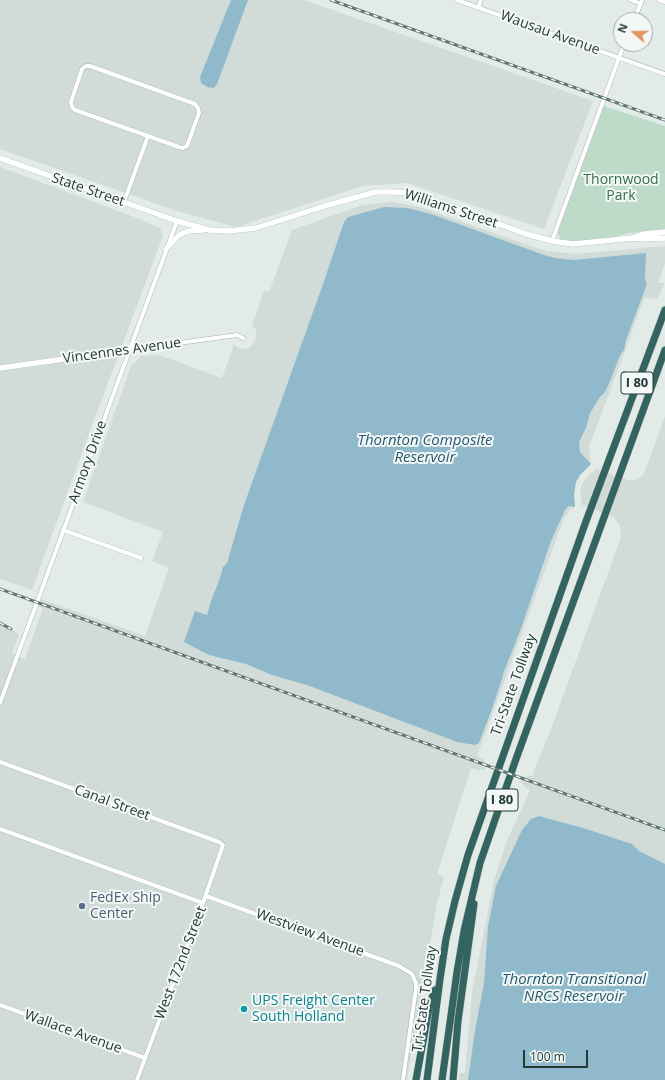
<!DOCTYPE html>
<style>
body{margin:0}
#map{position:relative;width:665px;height:1080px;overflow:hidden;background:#e3ebe8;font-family:"Open Sans",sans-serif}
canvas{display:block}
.north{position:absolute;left:613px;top:12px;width:40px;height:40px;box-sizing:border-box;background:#f3f8f6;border:1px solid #a0acaa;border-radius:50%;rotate:290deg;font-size:11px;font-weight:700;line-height:16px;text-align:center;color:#243a37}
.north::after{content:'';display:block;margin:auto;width:14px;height:18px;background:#e49668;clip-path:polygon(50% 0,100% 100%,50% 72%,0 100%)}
.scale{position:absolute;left:523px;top:1050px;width:65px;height:18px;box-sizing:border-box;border:2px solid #243a37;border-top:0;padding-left:5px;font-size:12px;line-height:14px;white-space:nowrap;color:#243a37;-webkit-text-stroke:3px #f3f8f6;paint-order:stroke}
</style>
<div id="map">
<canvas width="665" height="1080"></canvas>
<div class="north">N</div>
<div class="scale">100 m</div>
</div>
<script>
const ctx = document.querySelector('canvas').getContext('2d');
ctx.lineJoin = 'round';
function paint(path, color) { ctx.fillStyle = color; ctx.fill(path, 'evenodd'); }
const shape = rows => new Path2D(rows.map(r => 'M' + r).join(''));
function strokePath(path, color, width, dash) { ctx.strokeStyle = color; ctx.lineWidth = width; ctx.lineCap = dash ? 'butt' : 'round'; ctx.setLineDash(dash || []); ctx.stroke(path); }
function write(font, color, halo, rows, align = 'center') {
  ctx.font = font + ' "Open Sans",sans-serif'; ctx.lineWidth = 4; ctx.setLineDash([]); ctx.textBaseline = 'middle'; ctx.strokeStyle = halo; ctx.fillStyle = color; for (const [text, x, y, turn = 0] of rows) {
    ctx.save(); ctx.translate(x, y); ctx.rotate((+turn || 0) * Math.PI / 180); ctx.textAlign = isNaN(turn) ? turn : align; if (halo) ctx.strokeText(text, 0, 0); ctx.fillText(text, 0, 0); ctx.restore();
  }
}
paint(shape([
 [0,0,304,0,593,101,544,229,407,183,363,186,236,227,177,211,0,149],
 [0,167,137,218,160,228,163,236,84,447,32,590,0,579],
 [391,202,411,205,423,208,528,245,546,251,575,254,665,246,665,263,658,283,664,283,658,299,644,298,625,351,589,447,591,464,580,475,576,482,574,494,575,507,570,510,564,518,477,756,483,759,485,762,487,763,485,770,480,769,480,771,471,768,437,874,444,877,437,903,407,1080,0,1080,0,623,19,634,12,654,25,659,43,608,39,607,41,599,145,636,169,568,152,561,163,532,83,502,131,366,141,356,159,355,222,378,234,344,238,348,243,349,248,348,251,346,257,337,255,328,252,326,264,291,269,292,292,230,362,205],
 [665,416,665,1080,459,1080,459,1073,465,1073,472,993,494,881,506,843,530,790,523,786,523,784,520,783,523,776,527,777,529,775,532,776,551,729,621,537,620,525,613,517,582,505,580,491,582,484,587,477,596,469,628,480,635,480,641,477,645,471]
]), '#d1dbd8');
paint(shape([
 [604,106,665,126,665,229,630,233,606,239,564,246,561,243,558,233,559,227]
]), '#bedac9');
paint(shape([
 [231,0,248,0,217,84,214,88,207,87,201,83,200,77],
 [384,207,407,208,431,214,544,255,555,258,574,260,646,253,645,280,647,284,626,340,624,350,620,355,611,379,605,392,600,397,590,413,586,428,579,442,580,452,591,464,580,475,576,482,574,494,575,507,569,506,565,510,551,541,519,634,503,674,502,679,492,709,479,743,475,745,457,742,307,685,272,675,246,664,209,655,184,642,195,611,207,615,211,601,220,578,223,567,227,563,244,505,323,284,344,222,348,217],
 [539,816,583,828,632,844,639,851,665,864,665,1080,468,1080,475,1031,484,983,488,927,496,886,522,830,531,819]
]), '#90bacb');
const street = shape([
 [457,0,665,74],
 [631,0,641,4],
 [659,0,665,2],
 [478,8,481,0],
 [634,20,642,0],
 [124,202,148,136,179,147,183,148,187,146,199,113,198,108,195,104,90,66,86,66,82,69,71,102,72,107,75,110,148,136],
 [552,241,624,44],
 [129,350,237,335,243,338],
 [63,530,141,558],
 [0,703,177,221],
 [0,762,219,842,223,845,203,903,137,1080],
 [0,829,203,903],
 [206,896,399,966,412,974,416,983,416,988,403,1080],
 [0,1005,145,1058]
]);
const secondary = shape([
 [0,158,177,221,209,230,228,231,256,228,328,205,376,192,393,192,409,193,433,200,526,234,552,241,573,244,633,238,643,234,665,232],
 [633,238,644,239,665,238],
 [166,249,179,235,188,231,203,230],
 [0,368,129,350]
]);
const highway = shape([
 [416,1080,430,1003,435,990],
 [427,1080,440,979,446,939,455,901,468,855,585,524,665,310],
 [442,1080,457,972,464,931,480,863,516,759,665,350],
 [453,1080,458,1021,474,904]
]);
strokePath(street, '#a6b2af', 5);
strokePath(secondary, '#a2b6b1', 6);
strokePath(highway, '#c2c8c7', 8);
strokePath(street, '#fff', 4);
strokePath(secondary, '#fff', 5.5);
strokePath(highway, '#336460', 7);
const rail = shape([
 [331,0,665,120],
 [0,589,665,830],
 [0,623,11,629]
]);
strokePath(rail, '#5f7673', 3);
strokePath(rail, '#f3f8f6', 1.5, [4.5]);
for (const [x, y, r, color] of [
 [82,906,4,"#5c6f8a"],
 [244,1009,4,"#0f9aa8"]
]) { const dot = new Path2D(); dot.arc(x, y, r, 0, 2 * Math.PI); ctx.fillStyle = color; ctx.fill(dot); strokePath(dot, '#f3f8f6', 1.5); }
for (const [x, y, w] of [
 [637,383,32],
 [502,800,32]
]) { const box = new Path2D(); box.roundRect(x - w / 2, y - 11, w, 22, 3); ctx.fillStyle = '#f3f8f6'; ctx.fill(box); strokePath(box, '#243a37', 1); }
write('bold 13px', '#243a37', null, [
 ["I 80",637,383],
 ["I 80",502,800]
]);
write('14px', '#243a37', '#f3f8f6', [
 ["Wausau Avenue",550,33,20],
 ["State Street",88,190,19],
 ["Williams Street",451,209,18],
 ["Vincennes Avenue",122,351,-8],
 ["Armory Drive",88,462,-70],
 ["Tri-State Tollway",514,685,-70],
 ["Canal Street",112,803,20],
 ["Westview Avenue",310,933,20],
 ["West 172nd Street",181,963,-69],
 ["Tri-State Tollway",425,999,-82],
 ["Wallace Avenue",73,1032,20]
]);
write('14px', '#326d51', '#f3f8f6', [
 ["Thornwood",621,180],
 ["Park",621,196]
]);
write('14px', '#4e5e75', '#f3f8f6', [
 ["FedEx Ship",90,898],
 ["Center",90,914]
], 'left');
write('14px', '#0d838f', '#f3f8f6', [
 ["UPS Freight Center",252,1001],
 ["South Holland",252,1017]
], 'left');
write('italic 15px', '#245a70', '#f3f8f6', [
 ["Thornton Composite",425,441],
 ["Reservoir",425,458],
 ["Thornton Transitional",574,980],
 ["NRCS Reservoir",574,997]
]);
</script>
